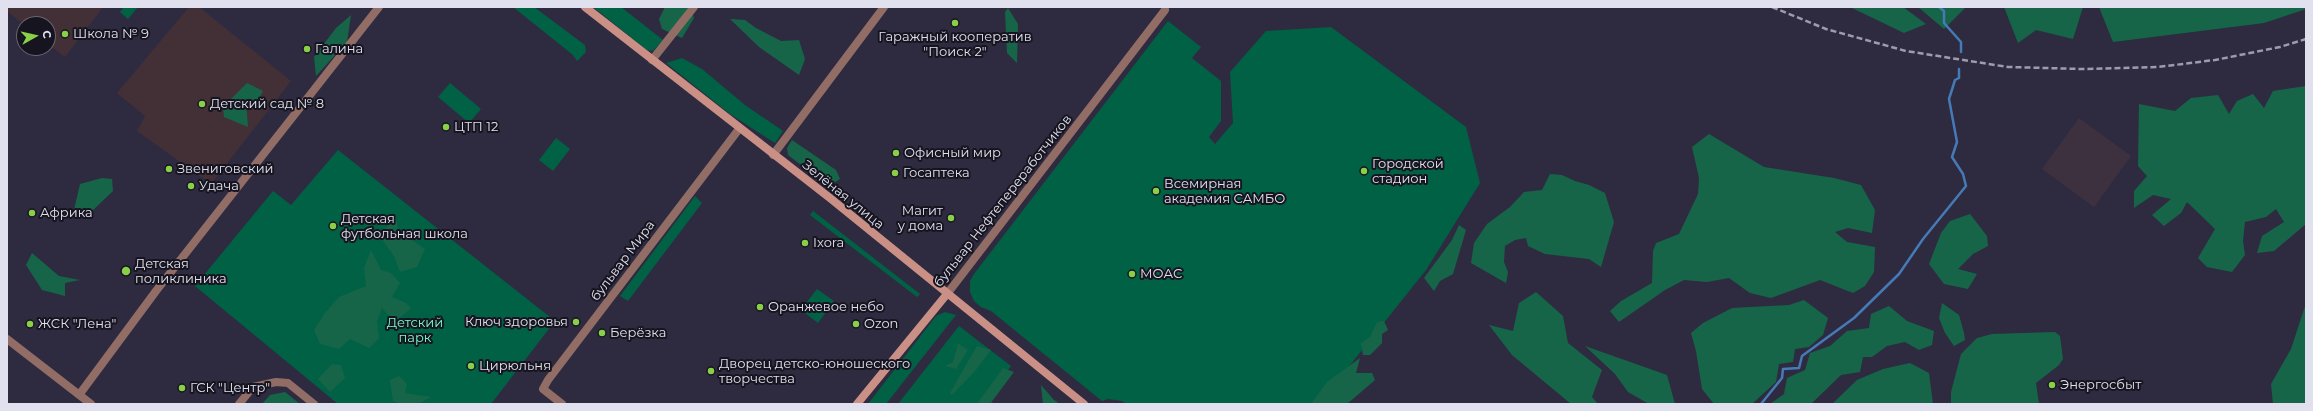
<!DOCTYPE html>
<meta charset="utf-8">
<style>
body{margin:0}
#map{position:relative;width:2313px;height:411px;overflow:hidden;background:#2e2b41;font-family:Montserrat,sans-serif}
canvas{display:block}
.frame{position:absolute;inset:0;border:8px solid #e1e0ef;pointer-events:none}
.north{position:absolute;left:16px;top:16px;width:40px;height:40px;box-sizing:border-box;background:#16151f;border:1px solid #676672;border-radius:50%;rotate:82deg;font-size:11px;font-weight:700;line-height:16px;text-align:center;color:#e1e0ef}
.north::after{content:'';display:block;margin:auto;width:14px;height:18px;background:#89cf48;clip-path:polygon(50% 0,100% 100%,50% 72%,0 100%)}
</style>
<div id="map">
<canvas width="2313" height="411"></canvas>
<div class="frame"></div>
<div class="north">С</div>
</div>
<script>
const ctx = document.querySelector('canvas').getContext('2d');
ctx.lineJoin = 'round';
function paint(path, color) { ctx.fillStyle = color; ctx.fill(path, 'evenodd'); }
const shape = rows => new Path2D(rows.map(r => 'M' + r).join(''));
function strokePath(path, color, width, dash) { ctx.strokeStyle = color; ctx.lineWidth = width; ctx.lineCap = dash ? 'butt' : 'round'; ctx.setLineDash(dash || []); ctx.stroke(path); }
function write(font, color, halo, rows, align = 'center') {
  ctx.font = font + ' Montserrat,sans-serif'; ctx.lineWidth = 4; ctx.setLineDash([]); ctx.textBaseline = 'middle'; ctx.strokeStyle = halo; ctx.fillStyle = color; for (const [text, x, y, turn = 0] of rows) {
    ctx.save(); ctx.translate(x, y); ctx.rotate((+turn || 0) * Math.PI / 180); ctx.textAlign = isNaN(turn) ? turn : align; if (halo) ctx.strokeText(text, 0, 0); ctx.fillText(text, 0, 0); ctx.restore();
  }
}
paint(shape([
 [2079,118,2131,156,2094,207,2042,169]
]), '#3d313f');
paint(shape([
 [7,7,103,7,65,57,48,44,48,24,24,25,7,11],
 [189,7,199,7,291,81,211,184,137,131,145,116,117,93]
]), '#433037');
paint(shape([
 [124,7,138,7,128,19,120,12],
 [513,7,534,7,585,45,586,52,577,61,573,55],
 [593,7,621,7,663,40,653,51,647,50],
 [1168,21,1201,47,1192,58,1221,81,1221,121,1209,137,1215,144,1233,123,1230,72,1266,31,1331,27,1466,127,1480,183,1426,270,1319,404,1126,404,1122,401,1108,399,1102,401,991,311,981,307,974,301,970,292,970,281,974,274],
 [682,58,702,69,745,105,783,131,775,143,730,114,666,63],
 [450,83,481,109,469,123,438,97],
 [556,138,570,149,553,171,539,160],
 [338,150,555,321,491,404,338,404,195,286,273,191,291,205],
 [695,196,702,203,628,301,620,296],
 [813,211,920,294,917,297,810,215],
 [817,289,834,301,818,323,801,310],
 [945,312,956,315,886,404,868,404,936,316],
 [959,326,1011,366,987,398,994,404,898,404]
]), '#016145');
paint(shape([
 [665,7,690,7,694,18,682,38,662,29,659,19],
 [1850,7,1903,7,1926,24,1904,33],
 [1918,7,1966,7,1944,29],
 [2004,7,2083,7,2073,39,2036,30,2018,43],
 [2099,7,2306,7,2306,9,2264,23,2113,42],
 [1008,8,1018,24,1017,63,1007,53,1005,12],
 [351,15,347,42,316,76,314,57,336,28],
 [730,19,745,20,756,28,781,41,799,40,805,59,799,75,759,47],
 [247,83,263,91,258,100,246,102,248,127,224,117,223,107],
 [2306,86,2306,224,2274,251,2257,253,2262,236,2284,222,2276,209,2266,217,2245,222,2243,241,2245,255,2232,272,2207,267,2198,258,2215,229,2187,202,2181,213,2164,226,2152,215,2171,199,2153,195,2134,208,2134,191,2147,176,2138,166,2139,104,2175,111,2191,98,2218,95,2229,114,2237,101,2253,94,2264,108,2273,91],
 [1709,134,1764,167,1834,178,1861,185,1875,210,1872,233,1848,228,1835,232,1847,242,1875,247,1874,272,1865,286,1853,293,1820,280,1771,298,1750,293,1729,278,1707,282,1684,280,1665,290,1619,322,1610,311,1621,301,1652,283,1653,251,1656,243,1679,234,1698,194,1699,178,1692,147],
 [792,140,836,170,840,179,829,186,788,155,787,148],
 [1550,174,1562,175,1575,181,1589,185,1605,193,1614,222,1601,267,1589,259,1545,254,1528,246,1526,238,1515,240,1505,246,1504,262,1508,272,1506,283,1471,263,1474,243,1487,224,1510,207,1524,192,1542,190],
 [102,178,112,179,113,191,92,211,74,210,80,184],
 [1970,214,1987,236,1988,246,1973,254,1958,269,1977,274,1968,289,1944,284,1929,264,1941,233,1950,221],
 [396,217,399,235,409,238,425,249,417,267,400,272,394,256,379,235],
 [1459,225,1466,230,1453,274,1440,281,1434,291,1424,278,1452,240],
 [371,250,381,270,391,273,400,283,392,297,406,303,411,308,395,322,382,308,377,321,379,338,369,348,350,339,339,349,320,344,314,330,325,313,339,297,366,286,364,268],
 [32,253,59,276,80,280,65,283,65,296,42,290,26,265],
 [1536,292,1563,316,1568,343,1602,370,1592,397,1598,404,1571,404,1512,355,1489,325,1513,331,1519,303],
 [1804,300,1828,318,1823,335,1809,347,1795,349,1793,362,1779,364,1776,382,1752,404,1714,404,1702,389,1696,351,1691,333,1703,323,1732,308,1789,305],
 [1942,303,1959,315,1964,333,1965,340,1954,346,1945,333,1939,318],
 [2306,303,2306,404,2273,404,2271,384,2291,349],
 [1889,306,1907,321,1934,331,1932,345,1919,350,1905,342,1887,346,1872,357,1863,357,1860,372,1841,375,1811,404,1770,404,1784,394,1787,378,1805,370,1810,353,1830,346,1847,331,1869,328,1871,314],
 [1384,321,1388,330,1382,334,1382,343,1370,355,1363,355,1361,343,1370,337,1377,322],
 [2055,332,2060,336,2063,359,2059,365,2036,383,2039,404,1951,404,1951,392,1961,354,1977,338,1992,334],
 [958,343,968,350,956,369,945,366,953,362],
 [977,346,991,350,975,371,952,395,950,393],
 [1585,346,1667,375,1675,404,1649,404,1628,392,1615,374],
 [1360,358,1356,373,1372,373,1375,380,1347,404,1311,404,1327,382],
 [1910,363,1929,373,1933,404,1832,404,1857,380,1883,369],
 [332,364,341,365,345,378,330,392,318,379],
 [1003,368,1014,372,990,404,977,404],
 [399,376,407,384,405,393,431,397,418,404,402,404,393,401,390,380],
 [1041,385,1054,400,1060,404,1043,404],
 [285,392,300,404,262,404,270,395]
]), '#166549');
strokePath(shape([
 [1939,7,1944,11,1944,23,1961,42,1961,52],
 [1761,404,1782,378,1783,369,1799,368,1802,356,1854,318,1899,274,1923,239,1966,186,1963,174,1952,157,1957,142,1949,99,1955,80,1959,78,1959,69]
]), '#467ab6', 2.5);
strokePath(shape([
 [652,60,694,7],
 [773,155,884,7],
 [947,294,1165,10],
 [7,339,91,404],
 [79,395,156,291,379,7],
 [239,404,253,387,276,382,288,383,314,404],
 [562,404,543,389,548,380,739,129]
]), '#926d66', 8);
strokePath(shape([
 [585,7,830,198,1084,404],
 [857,404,947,294]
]), '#ca8f85', 8);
strokePath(shape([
 [1772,7,1826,29,1906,51,2008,67,2083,69,2158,67,2215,60,2280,47,2306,39]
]), '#9d9cad', 2.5, [6, 3]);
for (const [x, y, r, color] of [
 [955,23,4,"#89cf48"],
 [65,34,4,"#89cf48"],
 [307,49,4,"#89cf48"],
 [202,104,4,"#89cf48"],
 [446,127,4,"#89cf48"],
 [896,153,4,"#89cf48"],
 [169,169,4,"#89cf48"],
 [1364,171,4,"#89cf48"],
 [895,173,4,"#89cf48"],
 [191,186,4,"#89cf48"],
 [1156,191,4,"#89cf48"],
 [32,213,4,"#89cf48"],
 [951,218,4,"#89cf48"],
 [333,226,4,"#89cf48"],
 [805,243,4,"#89cf48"],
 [126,271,5,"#89cf48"],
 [1132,274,4,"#89cf48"],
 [760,307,4,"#89cf48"],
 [576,322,4,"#89cf48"],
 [30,324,4,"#89cf48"],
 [856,324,4,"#89cf48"],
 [602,333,4,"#89cf48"],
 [471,366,4,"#89cf48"],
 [711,371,4,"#89cf48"],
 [2052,385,4,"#89cf48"],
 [182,388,4,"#89cf48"]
]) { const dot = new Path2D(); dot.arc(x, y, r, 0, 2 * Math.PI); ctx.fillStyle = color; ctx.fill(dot); strokePath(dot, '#16151f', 1.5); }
write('13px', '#e1e0ef', '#16151f', [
 ["Школа № 9",73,34],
 ["Гаражный кооператив",955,37,"center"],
 ["\"Поиск 2\"",955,52,"center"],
 ["Галина",315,49],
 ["Детский сад № 8",210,104],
 ["ЦТП 12",454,127],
 ["Офисный мир",904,153],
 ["Городской",1372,164],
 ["стадион",1372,179],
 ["Звениговский",177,169],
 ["Госаптека",903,173],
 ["Всемирная",1164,184],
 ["академия САМБО",1164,199],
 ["Удача",199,186],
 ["Магит",943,211,"right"],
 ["у дома",943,226,"right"],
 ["Африка",40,213],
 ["Детская",341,219],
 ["футбольная школа",341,234],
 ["Ixora",813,243],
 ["Детская",135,264],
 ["поликлиника",135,279],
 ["МОАС",1140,274],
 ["Оранжевое небо",768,307],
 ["Ключ здоровья",568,322,"right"],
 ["ЖСК \"Лена\"",38,324],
 ["Ozon",864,324],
 ["Берёзка",610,333],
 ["Дворец детско-юношеского",719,364],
 ["творчества",719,379],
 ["Цирюльня",479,366],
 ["Энергосбыт",2060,385],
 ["ГСК \"Центр\"",190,388]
], 'left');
write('13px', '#e1e0ef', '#16151f', [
 ["Зелёная улица",843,195,39],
 ["бульвар Нефтепереработчиков",1003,201,-52],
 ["бульвар Мира",623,261,-53]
]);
write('13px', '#7cfec9', '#16151f', [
 ["Детский",415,323],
 ["парк",415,338]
]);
</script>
